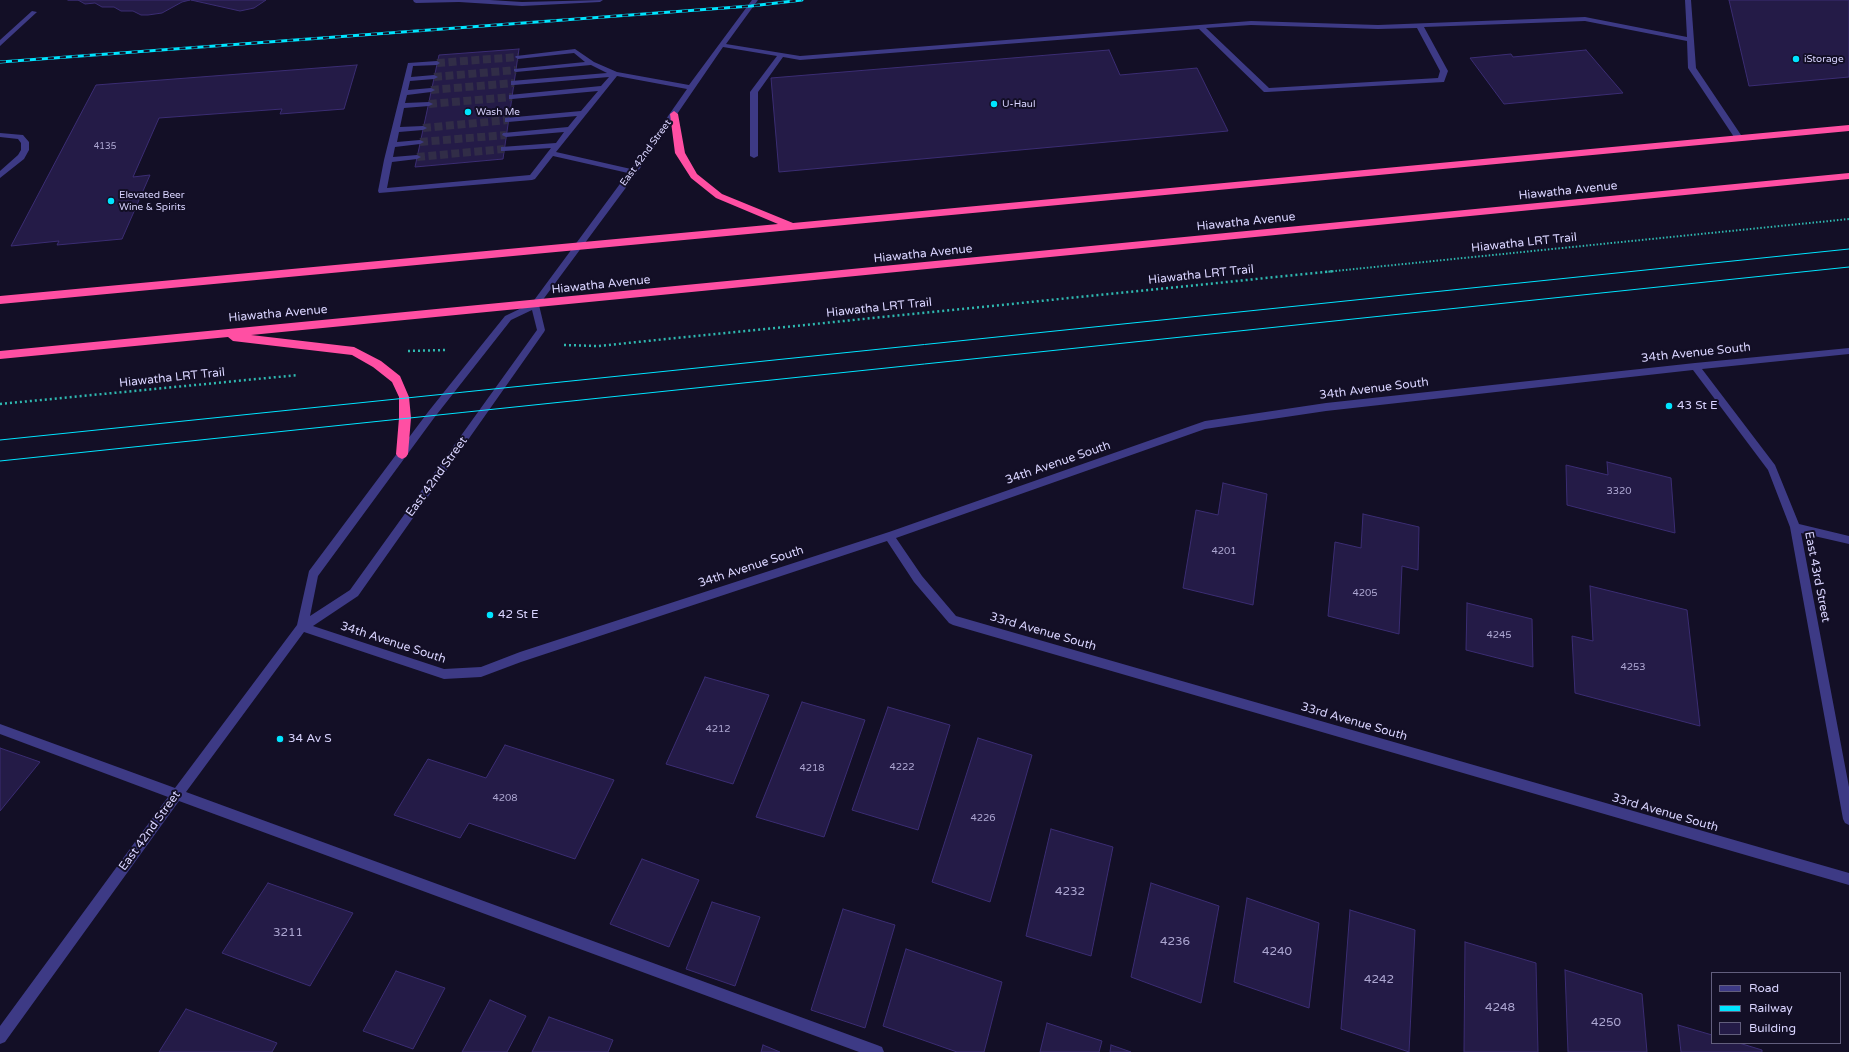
<!DOCTYPE html>
<style>
body{margin:0}
#map{position:relative;width:1849px;height:1052px;overflow:hidden;background:#130f26;font-family:"Varela Round",sans-serif}
canvas{display:block}
.legend{position:absolute;left:1711px;top:972px;width:130px;height:72px;box-sizing:border-box;background:#130f26;border:1px solid #625e7d;margin:0;padding:5px 7px;list-style:none;font-size:12px;color:#d9d4ff}
.legend li{display:flex;align-items:center;gap:8px;height:20px}
.legend b{width:20px;border:1px solid #625e7d}
</style>
<div id="map">
<canvas width="1849" height="1052"></canvas>
<ul class="legend">
<li><b style="height:5px;background:#3d3a85"></b>Road</li>
<li><b style="height:5px;background:#00e5ff"></b>Railway</li>
<li><b style="height:11px;background:#241b47"></b>Building</li>
</ul>
</div>
<script>
const ctx = document.querySelector('canvas').getContext('2d');
ctx.lineJoin = 'round';
function paint(path, color) { ctx.fillStyle = color; ctx.fill(path, 'evenodd'); }
const shape = rows => new Path2D(rows.map(r => 'M' + r).join(''));
function strokePath(path, color, width, dash) { ctx.strokeStyle = color; ctx.lineWidth = width; ctx.lineCap = dash ? 'butt' : 'round'; ctx.setLineDash(dash || []); ctx.stroke(path); }
function write(font, color, halo, rows, align = 'center') {
  ctx.font = font + ' "Varela Round",sans-serif'; ctx.lineWidth = 4; ctx.setLineDash([]); ctx.textBaseline = 'middle'; ctx.strokeStyle = halo; ctx.fillStyle = color; for (const [text, x, y, turn = 0] of rows) {
    ctx.save(); ctx.translate(x, y); ctx.rotate((+turn || 0) * Math.PI / 180); ctx.textAlign = isNaN(turn) ? turn : align; if (halo) ctx.strokeText(text, 0, 0); ctx.fillText(text, 0, 0); ctx.restore();
  }
}
const building = shape([
 [68,0,190,0,182,2,162,13,148,15,141,15,133,11,121,11,114,7,102,7,95,3,85,4,78,0,68,0],
 [191,0,266,0,254,8,240,11,191,0],
 [1729,0,1849,0,1849,77,1749,86,1729,0],
 [519,49,503,159,415,167,439,55,519,49],
 [1109,50,1120,75,1197,68,1228,131,779,172,771,78,1109,50],
 [1586,50,1623,93,1504,104,1470,58,1511,54,1513,57,1586,50],
 [357,65,344,109,280,114,282,109,159,118,133,177,150,175,122,239,57,245,59,241,11,246,96,85,357,65],
 [1607,462,1671,478,1675,533,1567,505,1566,465,1608,475,1607,462],
 [1223,483,1267,494,1253,605,1183,588,1196,510,1218,515,1223,483],
 [1363,514,1419,527,1418,570,1402,566,1399,634,1328,616,1335,542,1361,548,1363,514],
 [1590,586,1687,610,1700,726,1575,693,1572,636,1593,641,1590,586],
 [1467,603,1532,619,1533,667,1466,650,1467,603],
 [705,677,769,695,733,784,666,764,705,677],
 [802,702,865,720,824,837,756,817,802,702],
 [888,707,950,725,918,830,852,810,888,707],
 [978,738,1032,755,990,902,932,882,978,738],
 [505,745,614,780,575,859,469,823,460,838,394,815,428,759,486,778,505,745],
 [0,748,40,762,0,811,0,748],
 [1051,829,1113,847,1091,956,1026,936,1051,829],
 [642,859,699,880,669,947,610,924,642,859],
 [268,883,353,913,310,986,222,953,268,883],
 [1151,883,1219,906,1201,1003,1131,977,1151,883],
 [1247,898,1319,923,1309,1008,1234,982,1247,898],
 [712,902,760,917,735,986,686,969,712,902],
 [843,909,895,925,865,1028,811,1010,843,909],
 [1350,910,1415,930,1409,1052,1341,1029,1350,910],
 [1465,942,1536,963,1538,1052,1464,1052,1465,942],
 [906,949,1002,982,984,1052,957,1052,883,1026,906,949],
 [1565,970,1642,994,1647,1052,1568,1052,1565,970],
 [396,971,445,988,413,1049,363,1031,396,971],
 [490,1000,526,1016,507,1052,462,1052,490,1000],
 [186,1009,277,1043,272,1052,159,1052,186,1009],
 [549,1017,613,1040,608,1052,532,1052,549,1017],
 [1047,1023,1102,1041,1099,1052,1040,1052,1047,1023],
 [1678,1025,1712,1035,1712,1043,1739,1043,1762,1050,1762,1052,1681,1052,1678,1025],
 [763,1045,780,1052,761,1052,763,1045],
 [1111,1045,1131,1052,1110,1052,1111,1045]
]);
paint(building, '#241b47');
strokePath(building, '#3b2d73', 1);
strokePath(shape([
 [437,63,518,57],
 [434,77,516,70],
 [431,90,514,83],
 [429,104,512,97],
 [423,128,508,120],
 [420,142,506,135],
 [417,157,504,149]
]), '#312d47', 8, [8, 3.5]);
strokePath(shape([
 [1325,272,1849,219]
]), '#2fb8b0', 2, [1.5, 2]);
strokePath(shape([
 [564,345,598,346,1335,271],
 [408,351,445,350],
 [0,404,298,375]
]), '#2fb8b0', 2.5, [2, 3]);
paint(shape([
 [413,0,490,0,522,2,603,0,600,2,522,6,459,2,416,3,414,2,413,0],
 [752,0,758,0,726,44,800,56,1251,21,1378,25,1585,17,1687,37,1685,0,1691,0,1696,68,1743,138,1739,140,1736,140,1688,68,1687,41,1585,21,1424,27,1448,71,1444,82,1267,92,1264,92,1199,29,800,60,783,57,758,92,758,156,754,158,750,156,750,92,777,56,723,47,636,174,539,305,545,330,544,332,358,596,313,626,444,669,481,667,520,652,889,532,1205,421,1326,403,1695,363,1849,348,1849,354,1702,369,1775,465,1799,524,1849,536,1849,544,1801,533,1849,787,1849,825,1845,823,1843,819,1790,527,1768,470,1693,370,1326,411,1205,429,896,538,922,576,956,616,1849,873,1849,885,953,625,949,623,914,582,887,541,521,662,481,677,444,679,304,632,186,792,877,1045,882,1047,884,1052,859,1052,179,801,5,1042,0,1044,0,1026,168,797,0,734,0,724,175,788,297,625,309,571,428,412,480,347,505,316,532,303,628,173,553,156,535,179,532,180,379,193,378,191,384,160,408,63,437,61,440,63,437,65,413,66,411,77,434,75,438,77,434,79,410,81,408,90,431,88,435,90,431,92,407,95,405,103,429,102,433,104,429,106,404,108,400,127,423,126,427,128,423,130,399,132,397,142,420,140,424,142,420,144,395,147,393,157,417,155,421,157,417,159,392,162,387,188,530,175,551,148,504,151,501,151,501,147,556,143,564,132,506,137,502,135,503,133,568,127,577,116,508,122,505,122,505,118,581,111,598,91,512,99,509,99,509,95,601,86,609,77,514,85,511,85,511,81,607,73,591,65,516,72,514,71,514,69,585,62,574,53,518,59,515,57,516,56,575,49,594,62,617,72,689,85,752,0],
 [1251,25,1378,29,1417,28,1440,71,1438,78,1269,88,1206,28,1251,25],
 [617,76,687,89,631,169,556,152,617,76],
 [532,310,537,330,350,590,310,616,318,576,434,418,511,320,532,310],
 [32,11,37,12,0,46,0,40,32,11],
 [0,133,23,135,29,142,29,150,24,159,0,178,0,171,18,155,21,150,21,143,18,139,0,137,0,133]
]), '#3d3a85');
paint(shape([
 [674,111,678,114,685,153,697,174,722,194,793,223,1849,125,1849,131,0,304,0,296,778,224,716,198,691,178,675,153,670,114,674,111],
 [1849,173,1849,179,251,335,354,347,381,361,400,376,409,397,411,418,408,454,406,457,402,459,398,457,396,454,399,418,399,397,392,382,373,367,352,355,233,341,228,337,0,359,0,351,1849,173]
]), '#ff4fa3');
strokePath(shape([
 [0,440,1849,249],
 [0,461,1849,267]
]), '#00e5ff', 1);
const rail = shape([
 [0,62,751,6,802,0]
]);
strokePath(rail, '#00e5ff', 3);
strokePath(rail, '#130f26', 2, [6]);
for (const [x, y, r, color] of [
 [1796,59,4,"#00e5ff"],
 [994,104,4,"#00e5ff"],
 [468,112,4,"#00e5ff"],
 [111,201,4,"#00e5ff"],
 [1669,406,4,"#00e5ff"],
 [490,615,4,"#00e5ff"],
 [280,739,4,"#00e5ff"]
]) { const dot = new Path2D(); dot.arc(x, y, r, 0, 2 * Math.PI); ctx.fillStyle = color; ctx.fill(dot); strokePath(dot, '#130f26', 1.5); }
write('9px', '#aca6d1', null, [
 ["4135",105,147]
]);
write('10px', '#d9d4ff', '#130f26', [
 ["iStorage",1804,59],
 ["U-Haul",1002,104],
 ["Wash Me",476,112],
 ["Elevated Beer",119,195],
 ["Wine & Spirits",119,207]
], 'left');
write('10px', '#d9d4ff', '#130f26', [
 ["East 42nd Street",646,153,-54]
]);
write('10px', '#aca6d1', null, [
 ["3320",1619,491],
 ["4201",1224,551],
 ["4205",1365,593],
 ["4245",1499,635],
 ["4253",1633,667],
 ["4212",718,729],
 ["4222",902,767],
 ["4218",812,768],
 ["4208",505,798],
 ["4226",983,818]
]);
write('12px', '#d9d4ff', '#130f26', [
 ["Hiawatha Avenue",1568,191,-6],
 ["Hiawatha Avenue",1246,222,-6],
 ["Hiawatha LRT Trail",1524,243,-6],
 ["Hiawatha Avenue",923,254,-6],
 ["Hiawatha LRT Trail",1201,275,-6],
 ["Hiawatha Avenue",601,285,-6],
 ["Hiawatha LRT Trail",879,308,-6],
 ["Hiawatha Avenue",278,314,-5],
 ["34th Avenue South",1696,353,-6],
 ["Hiawatha LRT Trail",172,378,-6],
 ["34th Avenue South",1374,389,-7],
 ["34th Avenue South",1058,463,-19],
 ["East 42nd Street",437,477,-54],
 ["34th Avenue South",751,567,-18],
 ["East 43rd Street",1817,577,79],
 ["33rd Avenue South",1043,632,16],
 ["34th Avenue South",393,643,18],
 ["33rd Avenue South",1354,722,16],
 ["33rd Avenue South",1665,813,16],
 ["East 42nd Street",150,831,-54]
]);
write('12px', '#d9d4ff', '#130f26', [
 ["43 St E",1677,406],
 ["42 St E",498,615],
 ["34 Av S",288,739]
], 'left');
write('12px', '#aca6d1', null, [
 ["4232",1070,892],
 ["3211",288,933],
 ["4236",1175,942],
 ["4240",1277,952],
 ["4242",1379,980],
 ["4248",1500,1008],
 ["4250",1606,1023]
]);
</script>
